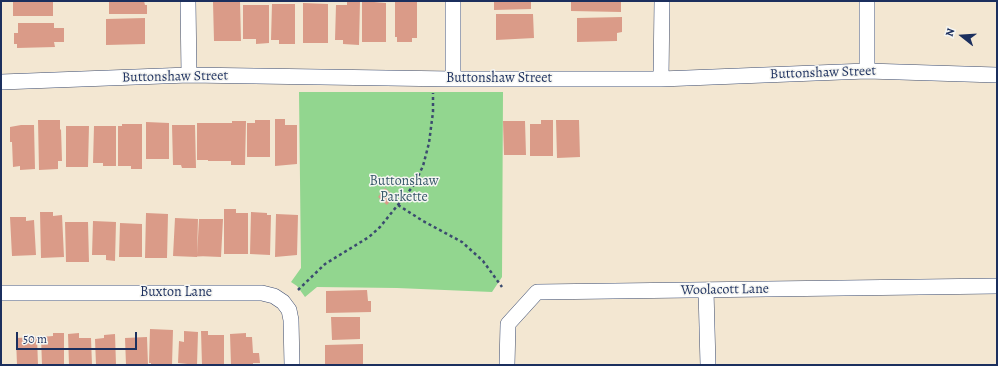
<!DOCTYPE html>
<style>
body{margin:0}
#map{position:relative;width:998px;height:366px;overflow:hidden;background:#f3e7d2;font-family:Alegreya,serif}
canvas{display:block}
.frame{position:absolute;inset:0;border:2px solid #1b2f5e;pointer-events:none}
.north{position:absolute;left:942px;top:16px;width:40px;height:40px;-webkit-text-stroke:3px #f6f6f2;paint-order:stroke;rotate:287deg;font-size:11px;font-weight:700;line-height:16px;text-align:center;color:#1b2f5e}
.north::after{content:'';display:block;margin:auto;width:14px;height:18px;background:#1b2f5e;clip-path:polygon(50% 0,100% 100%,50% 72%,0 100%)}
.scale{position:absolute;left:16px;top:332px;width:121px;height:18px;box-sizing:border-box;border:2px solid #1b2f5e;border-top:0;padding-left:5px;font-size:12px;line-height:14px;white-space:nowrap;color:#1b2f5e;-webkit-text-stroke:3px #f6f6f2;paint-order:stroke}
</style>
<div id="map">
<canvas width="998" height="366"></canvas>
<div class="frame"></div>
<div class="north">N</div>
<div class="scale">50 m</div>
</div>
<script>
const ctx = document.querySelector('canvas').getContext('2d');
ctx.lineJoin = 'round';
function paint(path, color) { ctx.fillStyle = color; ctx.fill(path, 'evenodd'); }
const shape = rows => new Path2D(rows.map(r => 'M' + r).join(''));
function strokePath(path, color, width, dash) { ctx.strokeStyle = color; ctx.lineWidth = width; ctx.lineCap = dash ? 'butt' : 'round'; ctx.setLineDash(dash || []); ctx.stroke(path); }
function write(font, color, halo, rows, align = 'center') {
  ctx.font = font + ' Alegreya,serif'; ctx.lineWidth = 3; ctx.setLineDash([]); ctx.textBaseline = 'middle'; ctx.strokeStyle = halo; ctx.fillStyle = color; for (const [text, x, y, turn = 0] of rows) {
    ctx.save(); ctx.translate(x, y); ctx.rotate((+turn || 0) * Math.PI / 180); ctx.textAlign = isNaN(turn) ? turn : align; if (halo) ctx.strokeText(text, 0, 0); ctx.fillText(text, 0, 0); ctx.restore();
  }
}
paint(shape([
 [299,92,503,92,502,277,492,292,397,288,317,287,305,297,297,286,291,282,301,268]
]), '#92d68f');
paint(shape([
 [13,1,53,1,53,16,13,16],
 [109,1,144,1,145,5,147,5,147,14,109,14],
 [240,1,241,41,214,41,213,2],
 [347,1,360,1,359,45,343,44,343,40,335,40,336,5,347,5],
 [362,1,386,3,386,42,362,42],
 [395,1,417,1,417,38,412,38,412,42,397,42,397,37,395,37],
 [494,1,531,1,531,9,494,10],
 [571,1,621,1,621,12,571,11],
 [303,3,328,4,328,43,303,43],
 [272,4,295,4,295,44,279,44,279,40,271,40],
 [243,5,269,5,269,43,256,44,256,39,243,39],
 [496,14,533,14,534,38,496,40],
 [622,17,622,32,617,33,617,41,577,42,577,18],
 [145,18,145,44,106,45,106,19],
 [18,23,54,23,54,28,64,28,64,42,54,42,55,47,17,48,17,44,14,44,14,33,18,33],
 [275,119,285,119,285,125,297,125,297,164,275,166],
 [38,120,60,120,60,130,61,129,62,161,58,161,58,169,39,170],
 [255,120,270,120,270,157,247,157,247,123,255,123],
 [541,120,553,120,553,156,530,156,530,124,541,124],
 [556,120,579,120,580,157,557,158],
 [232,121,246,121,245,165,231,165,231,161,208,161,208,160,197,160,197,123,232,123],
 [503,121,525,121,526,155,504,155],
 [146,122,169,123,169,159,146,159],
 [122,124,142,124,142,169,131,169,131,166,118,166,118,126,122,126],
 [21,125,34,125,35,169,20,170,20,166,13,167,12,142,10,142,10,127],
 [172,125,195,125,196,168,182,168,181,165,173,165],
 [66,126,89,126,88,167,66,167],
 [94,126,116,126,116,166,103,166,103,163,93,163],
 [385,188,394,196,387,205,378,197],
 [224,209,236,209,236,213,248,213,248,254,224,254],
 [40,212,53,212,53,216,62,215,64,257,41,258],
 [251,212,267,213,267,215,271,215,270,255,250,254],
 [146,213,168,214,167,258,145,258],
 [276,214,298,215,297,255,275,257],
 [10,217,26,217,26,221,34,220,36,255,12,256],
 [175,218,198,219,197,257,173,256],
 [199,219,223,219,221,257,197,256],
 [93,221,116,222,115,261,106,260,106,255,92,255],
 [65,222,88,222,89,262,66,262],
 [120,223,142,224,142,257,119,257],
 [367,290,368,301,371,301,371,312,326,313,326,291],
 [331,317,360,317,360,339,332,340],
 [150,329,173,330,172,365,151,365,151,363,149,363],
 [184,331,198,332,197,365,178,363,179,341,184,342],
 [201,331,208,331,208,335,224,335,224,365,202,365],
 [53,333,64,333,64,365,42,365,41,337,53,336],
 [79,333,79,338,91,338,92,365,69,365,68,334],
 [246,333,246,337,252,337,253,353,259,353,260,363,253,363,253,365,231,365,230,334],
 [115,334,116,365,96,365,95,339,104,338,104,335],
 [37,337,38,365,17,365,16,338],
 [147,337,148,365,126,365,125,338],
 [363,344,363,365,325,365,325,345]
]), '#da9b88');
const street = shape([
 [188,1,189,75],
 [867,71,867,1],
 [453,79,453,1],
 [661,79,662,1],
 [1,82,189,75,453,79,661,79,867,71,997,75],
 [706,290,708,365],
 [1,293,262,293,274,296,283,302,289,310,291,320,292,365],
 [507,365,508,324,537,292,997,286]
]);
strokePath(street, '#3b4b6f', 16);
strokePath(shape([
 [398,205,423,221,462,242,483,261,502,287],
 [298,290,325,264,369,237,380,227,414,185,423,166,429,143,433,112,433,93]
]), '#3b4b6f', 2.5, [3, 3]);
strokePath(street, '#fff', 15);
write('14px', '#1b2f5e', '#f6f6f2', [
 ["Buttonshaw Street",823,73,-2],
 ["Buttonshaw Street",175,77,-1],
 ["Buttonshaw Street",499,79],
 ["Woolacott Lane",725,290,-1],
 ["Buxton Lane",176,293]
]);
write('14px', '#39596a', '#f6f6f2', [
 ["Buttonshaw",404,182],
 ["Parkette",404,198]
]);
</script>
